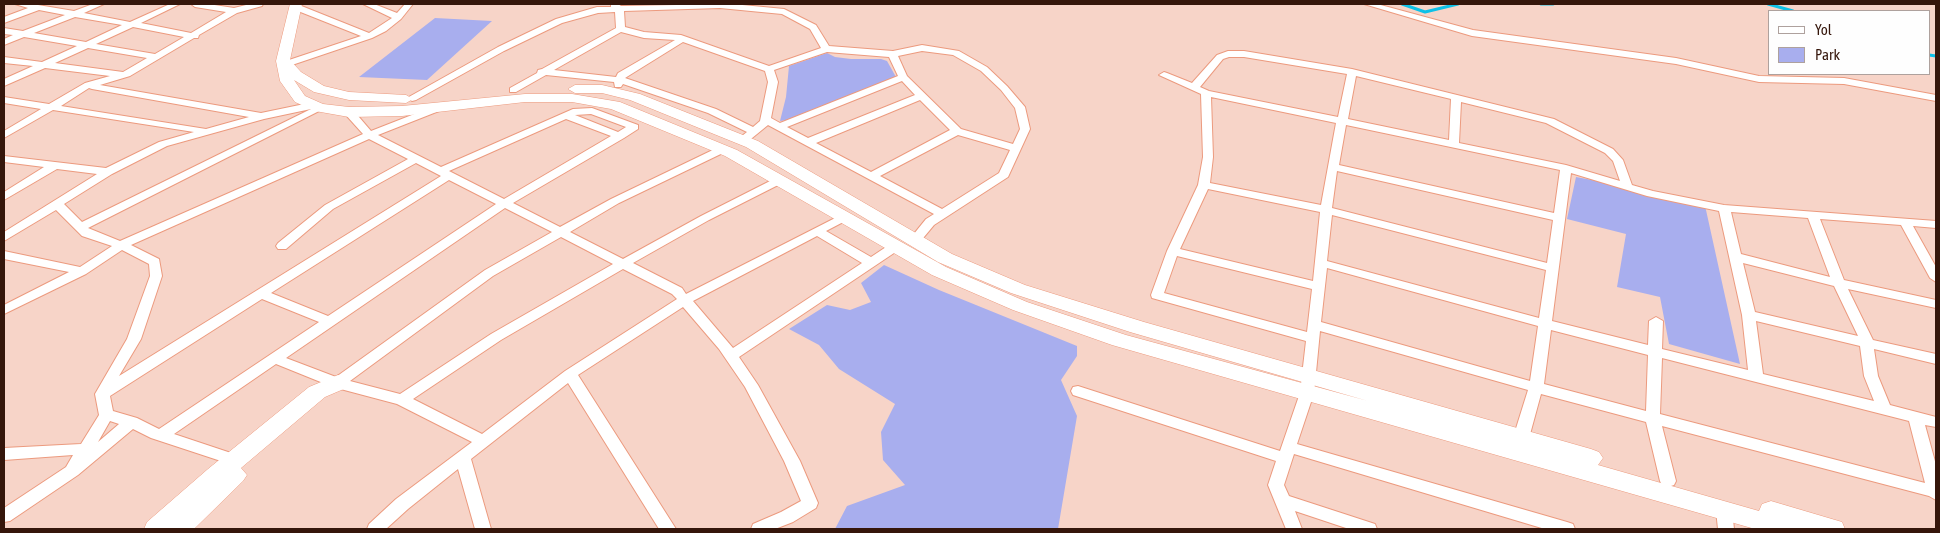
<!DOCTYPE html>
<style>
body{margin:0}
#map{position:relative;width:1940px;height:533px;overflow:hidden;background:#f7d4c8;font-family:"Asap Condensed",sans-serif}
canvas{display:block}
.frame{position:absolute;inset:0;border:5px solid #35160b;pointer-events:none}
.legend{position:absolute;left:1768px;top:10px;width:162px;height:65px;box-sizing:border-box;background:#fefefe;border:1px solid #aea19d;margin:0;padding:6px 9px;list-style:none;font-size:15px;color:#35160b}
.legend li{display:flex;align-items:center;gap:10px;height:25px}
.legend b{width:25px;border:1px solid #aea19d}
</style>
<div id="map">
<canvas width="1940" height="533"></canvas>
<div class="frame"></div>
<ul class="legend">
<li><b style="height:6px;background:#fff"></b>Yol</li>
<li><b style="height:14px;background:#a8aeee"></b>Park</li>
</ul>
</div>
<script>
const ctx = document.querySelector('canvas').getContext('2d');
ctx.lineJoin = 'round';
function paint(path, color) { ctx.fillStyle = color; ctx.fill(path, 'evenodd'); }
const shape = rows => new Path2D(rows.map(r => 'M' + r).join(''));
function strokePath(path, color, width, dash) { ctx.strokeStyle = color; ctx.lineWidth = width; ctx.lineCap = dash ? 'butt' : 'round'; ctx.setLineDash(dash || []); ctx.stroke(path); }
paint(shape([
 [435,18,492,21,427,80,359,77],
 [827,53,835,57,851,59,881,59,887,61,896,77,788,120,780,121,786,97,789,66],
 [1576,177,1704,201,1740,364,1669,344,1660,297,1617,287,1626,234,1567,219],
 [884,265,939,290,1077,346,1077,356,1061,380,1077,416,1058,529,835,529,847,506,905,485,883,460,881,432,895,404,839,369,819,345,789,329,827,305,850,310,871,302,861,283]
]), '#a8aeee');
strokePath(shape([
 [1402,4,1425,12,1458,4],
 [1541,4,1553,4],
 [1768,4,1793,11],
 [1929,55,1936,56]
]), '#0ec1e8', 3);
const street = shape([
 [15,4,32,4,74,11,93,4,104,4,84,13,130,22,170,4,180,4,141,23,191,33,226,12,195,7,191,4,208,4,234,8,250,4,263,4,262,6,237,13,199,35,198,38,194,38,130,76,100,85,261,113,314,102,325,108,88,228,120,241,363,134,345,114,345,110,353,110,371,131,440,104,445,107,444,109,378,135,441,167,573,109,592,108,638,125,638,129,624,138,513,203,560,227,611,199,719,147,727,147,728,149,727,151,619,203,570,232,623,259,701,216,776,178,784,178,786,180,784,182,709,220,633,263,682,288,686,294,845,213,849,215,851,217,849,219,826,231,871,257,892,243,900,243,902,246,900,249,739,357,758,385,800,461,818,503,816,508,793,522,775,529,751,529,753,524,781,512,801,501,784,461,745,387,719,349,683,307,578,375,676,529,659,529,568,383,471,459,491,529,475,529,458,469,408,509,386,529,367,529,369,524,396,499,472,442,397,404,333,387,276,364,174,434,240,456,243,460,240,464,235,466,230,464,151,438,133,429,78,475,10,521,4,522,4,508,66,467,73,455,4,460,4,448,81,444,99,415,95,394,127,339,150,276,149,264,122,250,86,274,4,314,4,305,69,272,4,259,4,251,80,267,112,246,82,236,56,210,4,241,4,232,97,174,57,169,4,200,4,192,44,167,4,162,4,156,106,168,159,142,194,132,53,110,4,138,4,131,41,109,4,103,4,97,49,104,85,83,110,76,45,68,4,86,4,79,33,66,4,63,4,57,42,62,77,46,24,37,4,45,4,39,13,35,4,34,4,28,23,31,65,15,39,10,4,23,4,17,28,8,15,4],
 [75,17,122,25,86,42,34,33,75,17],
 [133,27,184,37,155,54,96,44,133,27],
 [88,48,147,58,123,72,55,63,88,48],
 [89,88,92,89,249,117,206,129,61,106,89,88],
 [311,109,82,222,64,204,112,174,167,146,264,119,311,109],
 [591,114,626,127,618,132,575,115,591,114],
 [566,119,611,136,504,199,449,171,566,119],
 [369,139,408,159,325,205,278,243,276,246,278,249,286,249,333,209,416,163,441,176,119,376,141,339,162,276,159,259,131,245,369,139],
 [449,180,496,204,328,316,271,293,449,180],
 [505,208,552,232,485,270,336,377,286,358,505,208],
 [817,236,862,263,733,348,693,301,817,236],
 [561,237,613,264,491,334,400,394,350,381,493,276,561,237],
 [623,269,672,294,677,299,565,371,482,434,413,399,501,340,623,269],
 [262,299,319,322,159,429,137,418,113,411,110,396,262,299],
 [110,421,119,424,98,442,110,421],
 [363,4,374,4,397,13,405,4,413,4,401,19,386,31,372,38,289,66,283,66,283,62,361,36,293,9,293,5,299,5,369,33,392,18,363,4],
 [611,4,618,4,621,6,732,4,784,9,816,25,829,46,893,51,922,45,959,51,987,67,1007,86,1025,107,1030,129,1008,177,934,225,919,243,915,244,909,240,926,219,934,214,768,125,746,143,738,143,738,139,747,132,708,113,623,84,621,87,615,87,614,82,546,75,516,92,510,92,510,88,537,73,538,70,542,69,616,28,615,12,598,13,562,23,504,51,416,100,412,101,407,98,498,47,556,19,597,7,611,7,611,4],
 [720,8,782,14,810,29,821,48,769,66,681,35,644,32,625,27,624,11,720,8],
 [621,32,644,38,675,40,618,73,616,77,554,70,621,32],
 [683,42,765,71,768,82,760,121,753,127,716,109,625,78,683,42],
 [922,51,953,55,981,71,1001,90,1015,108,1020,129,1013,144,961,129,907,76,898,56,922,51],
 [827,52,889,57,898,76,780,123,771,118,778,82,774,70,827,52],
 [902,81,915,95,808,138,787,127,902,81],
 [920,100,950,130,871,172,816,143,920,100],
 [958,135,1010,150,999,173,942,209,880,176,958,135],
 [1364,4,1377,4,1473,30,1676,58,1759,76,1844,78,1936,95,1936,101,1844,84,1759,82,1676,64,1472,36,1364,4],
 [1228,51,1244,51,1352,69,1554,119,1613,149,1623,160,1632,185,1653,191,1724,205,1936,221,1936,228,1913,226,1936,267,1936,282,1930,278,1901,225,1820,219,1844,280,1936,300,1936,308,1848,289,1873,340,1936,354,1936,364,1874,349,1878,376,1890,405,1936,417,1936,427,1925,425,1936,465,1936,500,1929,496,1662,426,1676,481,1674,485,1668,487,1662,485,1660,481,1646,422,1541,394,1529,438,1526,442,1521,444,1516,442,1513,438,1528,390,1320,331,1314,393,1297,444,1567,522,1573,524,1575,529,1545,529,1294,454,1284,485,1289,496,1375,524,1377,529,1349,529,1295,511,1302,529,1286,529,1268,485,1276,461,1073,395,1071,391,1073,387,1078,386,1280,451,1300,393,1306,341,1152,298,1151,295,1167,251,1198,185,1203,157,1201,94,1159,75,1164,72,1167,73,1192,83,1217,55,1228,51],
 [1229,57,1244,57,1347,74,1338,117,1209,91,1200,87,1223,59,1229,57],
 [1356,76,1451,99,1449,140,1348,119,1356,76],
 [1211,97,1336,123,1321,205,1210,183,1213,157,1211,97],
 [1461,102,1546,123,1605,153,1613,161,1620,181,1566,165,1459,143,1461,102],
 [1346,125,1560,170,1554,213,1339,165,1346,125],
 [1337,171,1553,220,1547,263,1332,208,1337,171],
 [1571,173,1647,196,1719,211,1742,315,1748,370,1662,349,1663,321,1656,317,1649,321,1648,345,1552,321,1571,173],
 [1208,189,1320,212,1313,281,1180,249,1208,189],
 [1731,212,1808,218,1830,277,1741,254,1731,212],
 [1332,215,1546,270,1539,318,1327,261,1332,215],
 [1177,256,1312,289,1307,332,1164,293,1177,256],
 [1743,263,1834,286,1858,336,1755,312,1743,263],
 [1327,268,1538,326,1530,381,1321,322,1327,268],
 [1756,321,1860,346,1864,376,1874,401,1763,374,1756,321],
 [1551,330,1648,355,1646,411,1544,384,1551,330],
 [1662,358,1909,421,1925,483,1660,414,1662,358],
 [1724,504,1730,505,1732,510,1734,529,1718,529,1716,510,1718,505,1724,504]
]);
const secondary = shape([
 [290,4,302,4,290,60,301,72,324,86,349,92,406,95,413,99,406,103,349,100,314,92,294,80,305,96,323,104,349,107,402,106,525,94,572,94,620,102,737,150,946,267,1027,302,1126,335,1368,401,1130,332,1011,293,938,262,746,147,630,100,602,93,575,93,568,89,575,85,602,85,640,94,758,141,952,254,1025,285,1144,322,1591,449,1599,452,1603,458,1598,465,1759,511,1762,504,1771,501,1842,522,1845,529,1755,529,1112,345,1013,310,932,275,725,156,611,109,572,102,525,102,402,116,349,117,315,111,295,102,280,81,276,61,290,4],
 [338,375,346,378,349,383,346,388,325,397,241,468,247,475,243,481,194,529,144,529,147,522,208,469,309,387,338,375]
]);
strokePath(street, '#ec9a7e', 2);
strokePath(secondary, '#ec9a7e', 1);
paint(street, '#fff');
paint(secondary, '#fff');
</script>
